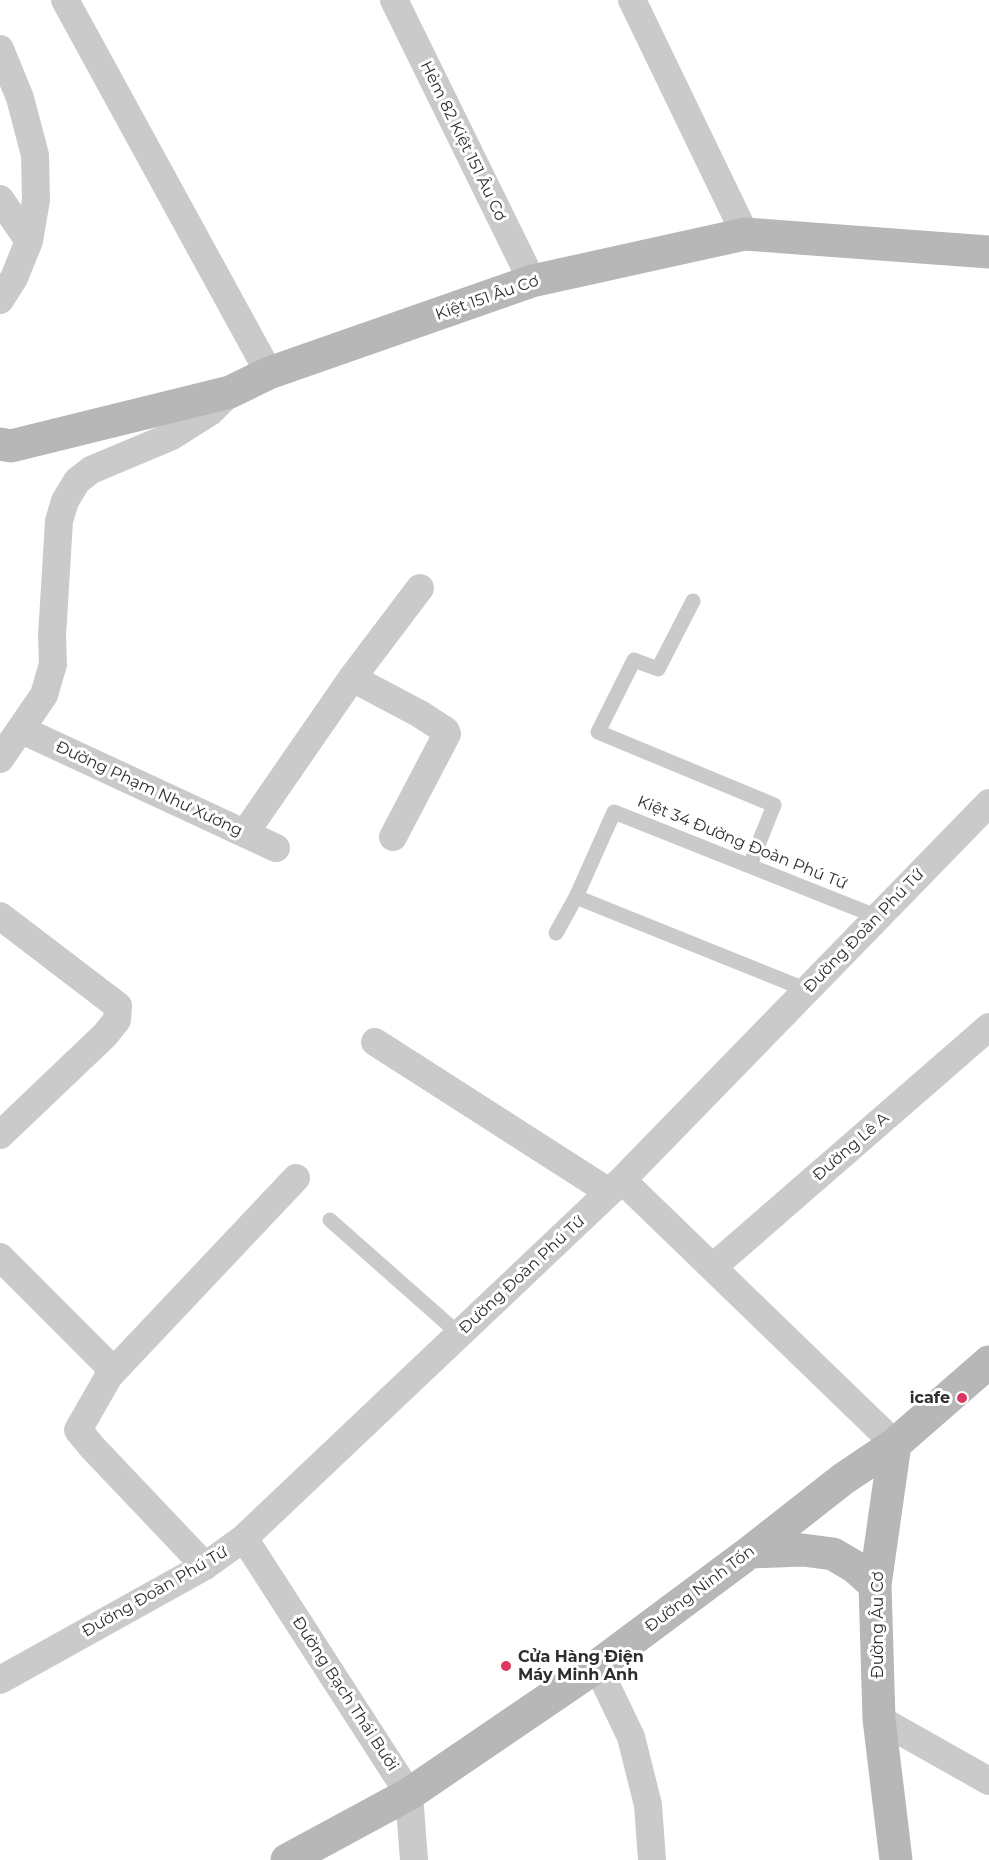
<!DOCTYPE html>
<meta charset="utf-8">
<style>
body{margin:0}
canvas{display:block;background:#fff}
</style>
<canvas width="989" height="1860"></canvas>
<script>
const ctx = document.querySelector('canvas').getContext('2d');
ctx.lineJoin = 'round';
const shape = rows => new Path2D(rows.map(r => 'M' + r).join(''));
function strokePath(path, color, width, dash) { ctx.strokeStyle = color; ctx.lineWidth = width; ctx.lineCap = dash ? 'butt' : 'round'; ctx.setLineDash(dash || []); ctx.stroke(path); }
function write(font, color, halo, rows, align = 'center') {
  ctx.font = font + ' Montserrat,sans-serif'; ctx.lineWidth = 6; ctx.setLineDash([]); ctx.textBaseline = 'middle'; ctx.strokeStyle = halo; ctx.fillStyle = color; for (const [text, x, y, turn = 0] of rows) {
    ctx.save(); ctx.translate(x, y); ctx.rotate((+turn || 0) * Math.PI / 180); ctx.textAlign = isNaN(turn) ? turn : align; if (halo) ctx.strokeText(text, 0, 0); ctx.fillText(text, 0, 0); ctx.restore();
  }
}
strokePath(shape([
 [693,601,658,669,634,660,598,732,774,805,750,865],
 [576,897,807,990],
 [556,933,576,897,614,812,878,917],
 [330,1220,459,1334]
]), '#cacaca', 15);
strokePath(shape([
 [65,0,269,373],
 [394,0,532,281],
 [632,0,745,234],
 [0,49,20,98,35,155,36,200,29,241,14,278,0,300],
 [0,199,29,241],
 [352,678,420,714,446,731,447,734,393,837],
 [22,730,276,848],
 [0,759,44,695,53,664,52,636,59,521,65,501,77,481,91,470,172,436,210,412,230,392],
 [245,833,352,678,420,588],
 [0,916,118,1006,117,1020,105,1035,0,1135],
 [375,1042,609,1192],
 [622,1180,895,1444],
 [0,1257,108,1365,109,1376,78,1430,92,1447,205,1566],
 [713,1267,989,1027],
 [109,1376,296,1178],
 [244,1538,409,1794,414,1860],
 [597,1666,631,1737,648,1805,652,1860],
 [0,1680,205,1566,244,1538,622,1180,989,803],
 [879,1719,989,1781]
]), '#cacaca', 28);
strokePath(shape([
 [0,444,11,446,230,392,269,373,532,281,745,234,989,252],
 [895,1444,875,1585,879,1719,896,1860],
 [750,1552,803,1550,833,1554,855,1567,875,1585],
 [287,1860,409,1794,597,1666,750,1552,843,1479,895,1444,989,1362]
]), '#b7b7b7', 33);
for (const [x, y, r, color] of [
 [962,1398,6,"#dc375f"],
 [506,1666,6,"#dc375f"]
]) { const dot = new Path2D(); dot.arc(x, y, r, 0, 2 * Math.PI); ctx.fillStyle = color; ctx.fill(dot); strokePath(dot, '#fff', 2); }
write('16px', '#2d2d2d', '#fff', [
 ["Hẻm 82 Kiệt 151 Âu Cơ",463,141,64],
 ["Kiệt 151 Âu Cơ",487,298,-19],
 ["Đường Phạm Như Xương",149,789,25],
 ["Kiệt 34 Đường Đoàn Phú Tứ",742,843,22],
 ["Đường Đoàn Phú Tứ",864,931,-46],
 ["Đường Lê A",851,1147,-41],
 ["Đường Đoàn Phú Tứ",522,1275,-43],
 ["Đường Ninh Tốn",700,1589,-37],
 ["Đường Đoàn Phú Tứ",155,1592,-30],
 ["Đường Âu Cơ",878,1625,-90],
 ["Đường Bạch Thái Bưởi",345,1694,57]
]);
write('bold 16px', '#2d2d2d', '#fff', [
 ["icafe",950,1398],
 ["Cửa Hàng Điện",518,1657,"left"],
 ["Máy Minh Anh",518,1675,"left"]
], 'right');
</script>
